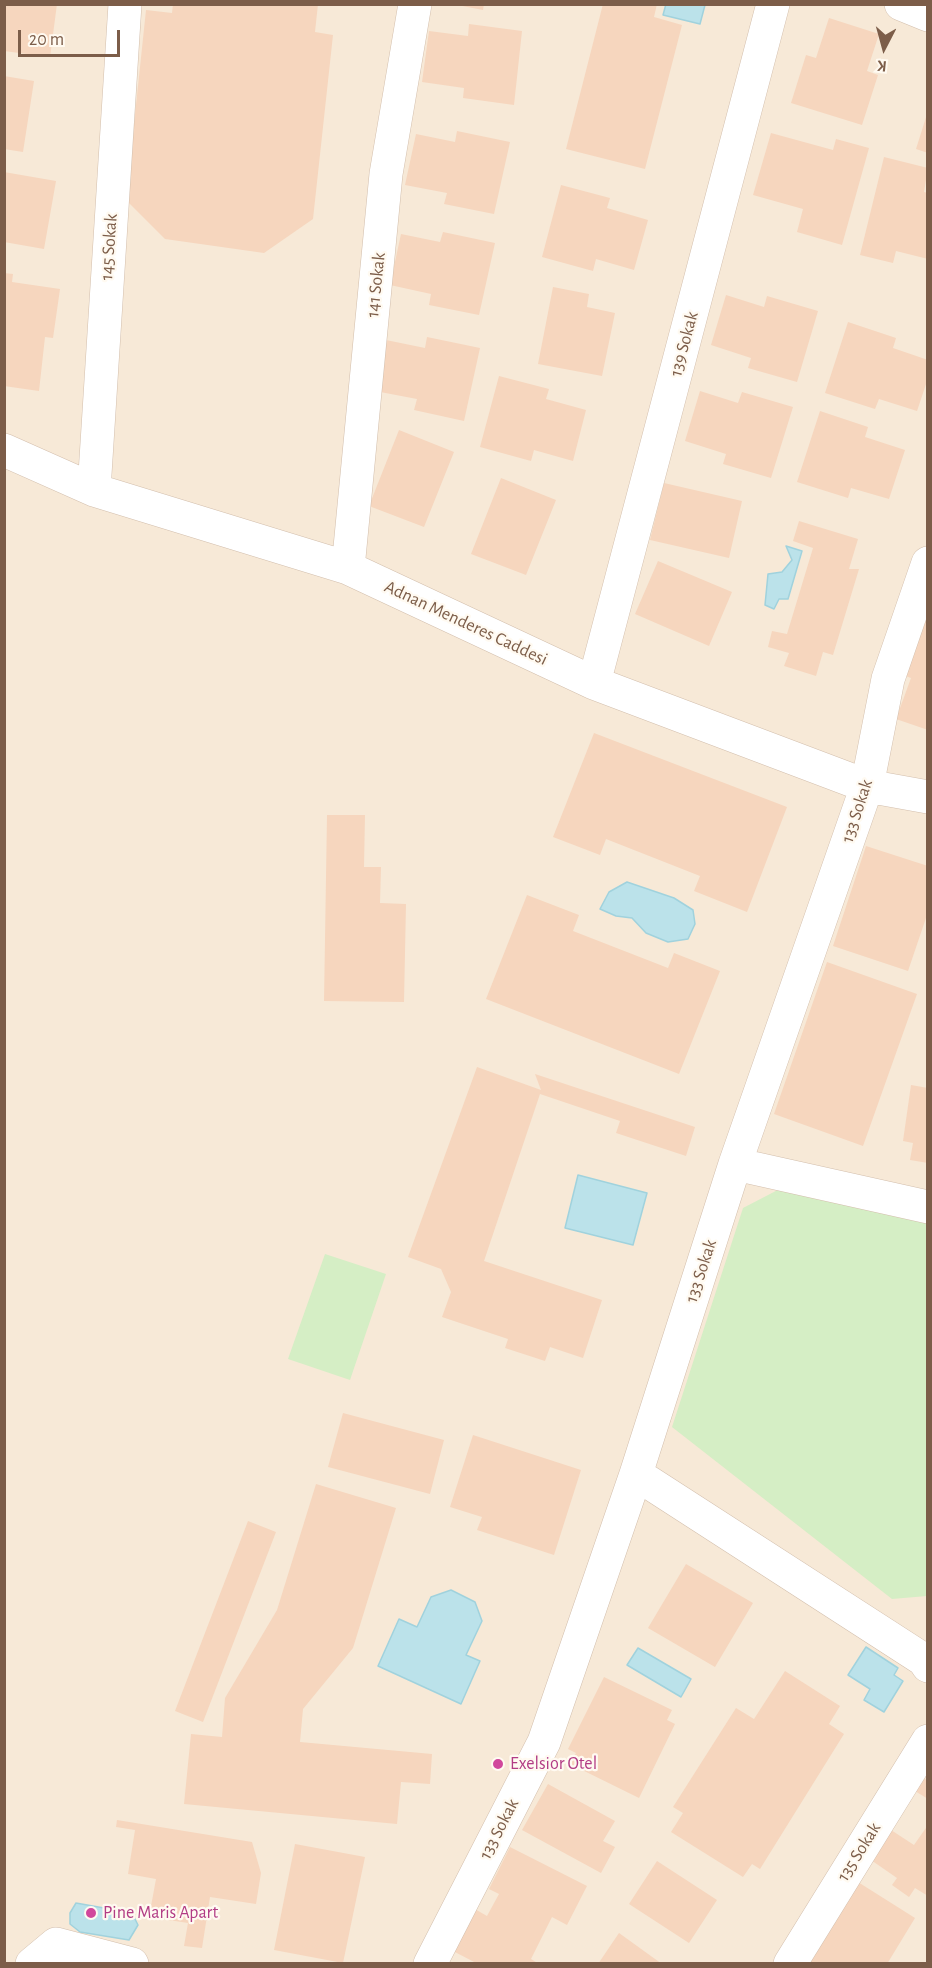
<!DOCTYPE html>
<style>
body{margin:0}
#map{position:relative;width:932px;height:1968px;overflow:hidden;background:#fef7e9;font-family:"Alegreya Sans",sans-serif}
canvas{display:block}
.frame{position:absolute;inset:0;border:6px solid #7c5d49;pointer-events:none}
.north{position:absolute;left:854px;top:18px;width:60px;height:60px;-webkit-text-stroke:4px #fffaf1;paint-order:stroke;rotate:186deg;font-size:16px;font-weight:700;line-height:24px;text-align:center;color:#7c5d49}
.north::after{content:'';display:block;margin:auto;width:21px;height:27px;background:#7c5d49;clip-path:polygon(50% 0,100% 100%,50% 72%,0 100%)}
.scale{position:absolute;left:18px;top:30px;width:102px;height:27px;box-sizing:border-box;border:3px solid #7c5d49;border-top:0;padding-left:8px;font-size:18px;line-height:21px;white-space:nowrap;color:#7c5d49;-webkit-text-stroke:4px #fffaf1;paint-order:stroke}
</style>
<div id="map">
<canvas width="932" height="1968"></canvas>
<div class="frame"></div>
<div class="north">K</div>
<div class="scale">20 m</div>
</div>
<script>
const ctx = document.querySelector('canvas').getContext('2d');
ctx.lineJoin = 'round';
function paint(path, color) { ctx.fillStyle = color; ctx.fill(path, 'evenodd'); }
const shape = rows => new Path2D(rows.map(r => 'M' + r).join(''));
function strokePath(path, color, width, dash) { ctx.strokeStyle = color; ctx.lineWidth = width; ctx.lineCap = dash ? 'butt' : 'round'; ctx.setLineDash(dash || []); ctx.stroke(path); }
function write(font, color, halo, rows, align = 'center') {
  ctx.font = font + ' "Alegreya Sans",sans-serif'; ctx.lineWidth = 4.5; ctx.setLineDash([]); ctx.textBaseline = 'middle'; ctx.strokeStyle = halo; ctx.fillStyle = color; for (const [text, x, y, turn = 0] of rows) {
    ctx.save(); ctx.translate(x, y); ctx.rotate((+turn || 0) * Math.PI / 180); ctx.textAlign = isNaN(turn) ? turn : align; if (halo) ctx.strokeText(text, 0, 0); ctx.fillText(text, 0, 0); ctx.restore();
  }
}
paint(shape([
 [5,5,927,5,927,1963,5,1963]
]), '#f7e9d7');
paint(shape([
 [797,1180,927,1208,927,1596,892,1599,672,1427,743,1208],
 [325,1254,386,1274,350,1380,288,1359]
]), '#d5eec5');
const water = shape([
 [666,4,705,5,700,24,663,15,666,4],
 [786,546,802,551,788,599,779,599,774,609,765,605,768,574,782,572,792,560,786,546],
 [627,882,674,898,693,910,695,924,688,939,668,942,646,933,632,918,616,916,600,909,609,892,627,882],
 [578,1175,647,1193,633,1245,565,1228,578,1175],
 [451,1590,475,1602,482,1621,466,1655,480,1661,461,1704,378,1666,399,1619,417,1627,431,1597,451,1590],
 [866,1647,898,1668,894,1675,903,1681,884,1712,864,1700,870,1689,848,1675,866,1647],
 [638,1648,691,1679,681,1697,627,1665,638,1648],
 [76,1903,132,1913,138,1925,129,1940,80,1932,70,1924,70,1913,76,1903]
]);
paint(water, '#bbe2ea');
strokePath(water, '#a0d2dd', 1.5);
paint(shape([
 [4,4,57,4,50,57,4,51],
 [173,4,318,4,315,32,333,35,313,219,264,253,165,239,126,200,146,10,172,13],
 [452,4,484,4,483,10],
 [603,4,657,4,654,17,682,25,645,169,566,149],
 [829,18,879,34,867,71,878,75,862,125,791,103,806,55,816,58],
 [469,24,522,31,514,105,463,98,464,88,422,82,429,31,468,36],
 [4,76,34,81,23,152,4,149],
 [927,114,928,114,928,153,916,149],
 [457,131,510,142,494,214,444,204,447,193,405,185,416,134,455,142],
 [771,133,833,150,836,139,869,148,842,245,797,232,803,209,753,195],
 [884,157,928,168,924,192,928,193,928,259,896,251,893,263,860,255],
 [4,172,56,181,44,249,4,242],
 [561,185,610,198,607,208,648,220,634,270,596,259,593,271,542,257],
 [443,232,495,243,479,315,429,305,431,294,390,285,401,234,440,242],
 [4,273,13,274,12,282,60,289,53,338,45,337,39,391,4,386],
 [553,287,589,294,587,307,615,313,602,376,538,364],
 [726,295,764,307,767,296,818,311,797,382,748,368,751,358,711,345],
 [848,322,896,338,893,348,928,360,928,378,917,411,879,399,875,409,825,393],
 [427,337,480,348,464,421,414,410,417,399,375,391,386,340,425,348],
 [499,376,549,389,546,399,586,410,573,461,534,450,531,461,480,447],
 [700,391,738,403,742,392,793,407,771,478,723,464,726,454,685,441],
 [820,411,868,427,865,437,905,450,889,499,851,488,848,498,797,482],
 [399,430,454,452,424,527,369,506],
 [501,478,556,500,526,575,471,554],
 [664,483,742,501,729,558,650,540],
 [799,521,858,539,849,569,859,569,833,655,823,652,816,676,784,666,789,653,768,647,772,631,787,634,813,548,793,541],
 [658,561,732,592,709,646,635,614],
 [928,595,928,730,896,719,911,678,900,674],
 [594,733,787,807,747,912,694,891,700,876,606,839,600,855,553,837],
 [327,815,365,815,364,867,381,867,380,903,406,904,404,1002,324,1001],
 [866,846,928,866,928,912,908,971,833,946],
 [527,895,579,915,573,931,668,968,674,953,720,971,679,1074,486,999],
 [827,962,917,994,863,1146,774,1114],
 [477,1067,541,1090,535,1074,695,1127,686,1156,616,1133,620,1121,540,1094,484,1261,602,1300,583,1358,550,1347,545,1361,505,1348,508,1339,442,1317,451,1292,441,1269,408,1257],
 [911,1085,928,1088,928,1163,910,1160,913,1143,903,1141],
 [343,1413,444,1440,430,1494,328,1467],
 [473,1435,581,1470,554,1555,477,1530,482,1517,450,1507],
 [316,1484,396,1508,353,1648,303,1709,300,1742,432,1754,430,1784,401,1782,397,1824,184,1804,191,1734,222,1737,225,1698,277,1610],
 [248,1521,276,1532,203,1722,175,1711],
 [686,1564,753,1603,715,1667,648,1628],
 [785,1671,840,1706,829,1724,844,1734,760,1869,752,1864,743,1877,671,1832,683,1813,673,1807,736,1708,754,1719],
 [604,1677,672,1710,667,1720,675,1724,639,1798,570,1764,576,1753,568,1749],
 [923,1778,928,1781,928,1799,915,1791],
 [548,1784,615,1821,603,1841,615,1847,601,1873,522,1830],
 [117,1820,252,1842,261,1873,256,1904,210,1897,202,1948,184,1946,188,1923,149,1917,156,1879,128,1874,135,1830,116,1827],
 [928,1825,928,1896,915,1888,909,1897,892,1885,897,1878,871,1860,891,1830,914,1845],
 [295,1844,365,1857,343,1963,274,1950],
 [510,1847,587,1886,567,1925,552,1917,531,1959,539,1964,478,1964,451,1950,473,1908,487,1916,499,1894,489,1889],
 [657,1861,717,1900,689,1943,629,1904],
 [850,1877,915,1918,887,1964,797,1964],
 [619,1933,662,1964,598,1964]
]), '#f6d6be');
const minor = shape([
 [901,4,928,15],
 [4,450,94,490,348,568,594,683,867,786,928,797],
 [94,490,125,4],
 [348,568,386,174,415,4],
 [594,683,773,4],
 [735,1164,928,1207],
 [636,1474,924,1660,928,1666],
 [32,1964,56,1944,132,1964],
 [430,1964,544,1742,636,1474,735,1164,867,786,888,679,928,563],
 [790,1964,928,1741]
]);
strokePath(minor, '#d3bfad', 34);
strokePath(minor, '#fff', 33);
for (const [x, y, r, color] of [
 [498,1764,6,"#d1479c"],
 [91,1913,6,"#d1479c"]
]) { const dot = new Path2D(); dot.arc(x, y, r, 0, 2 * Math.PI); ctx.fillStyle = color; ctx.fill(dot); strokePath(dot, '#fffaf1', 2); }
write('18px', '#7c5d49', '#fffaf1', [
 ["145 Sokak",109,247,-86],
 ["141 Sokak",376,285,-84],
 ["139 Sokak",684,344,-75],
 ["Adnan Menderes Caddesi",466,623,25],
 ["133 Sokak",857,811,-72],
 ["133 Sokak",701,1271,-72],
 ["133 Sokak",499,1829,-63],
 ["135 Sokak",859,1852,-58]
]);
write('18px', '#b23c85', '#fffaf1', [
 ["Exelsior Otel",510,1764],
 ["Pine Maris Apart",103,1913]
], 'left');
</script>
